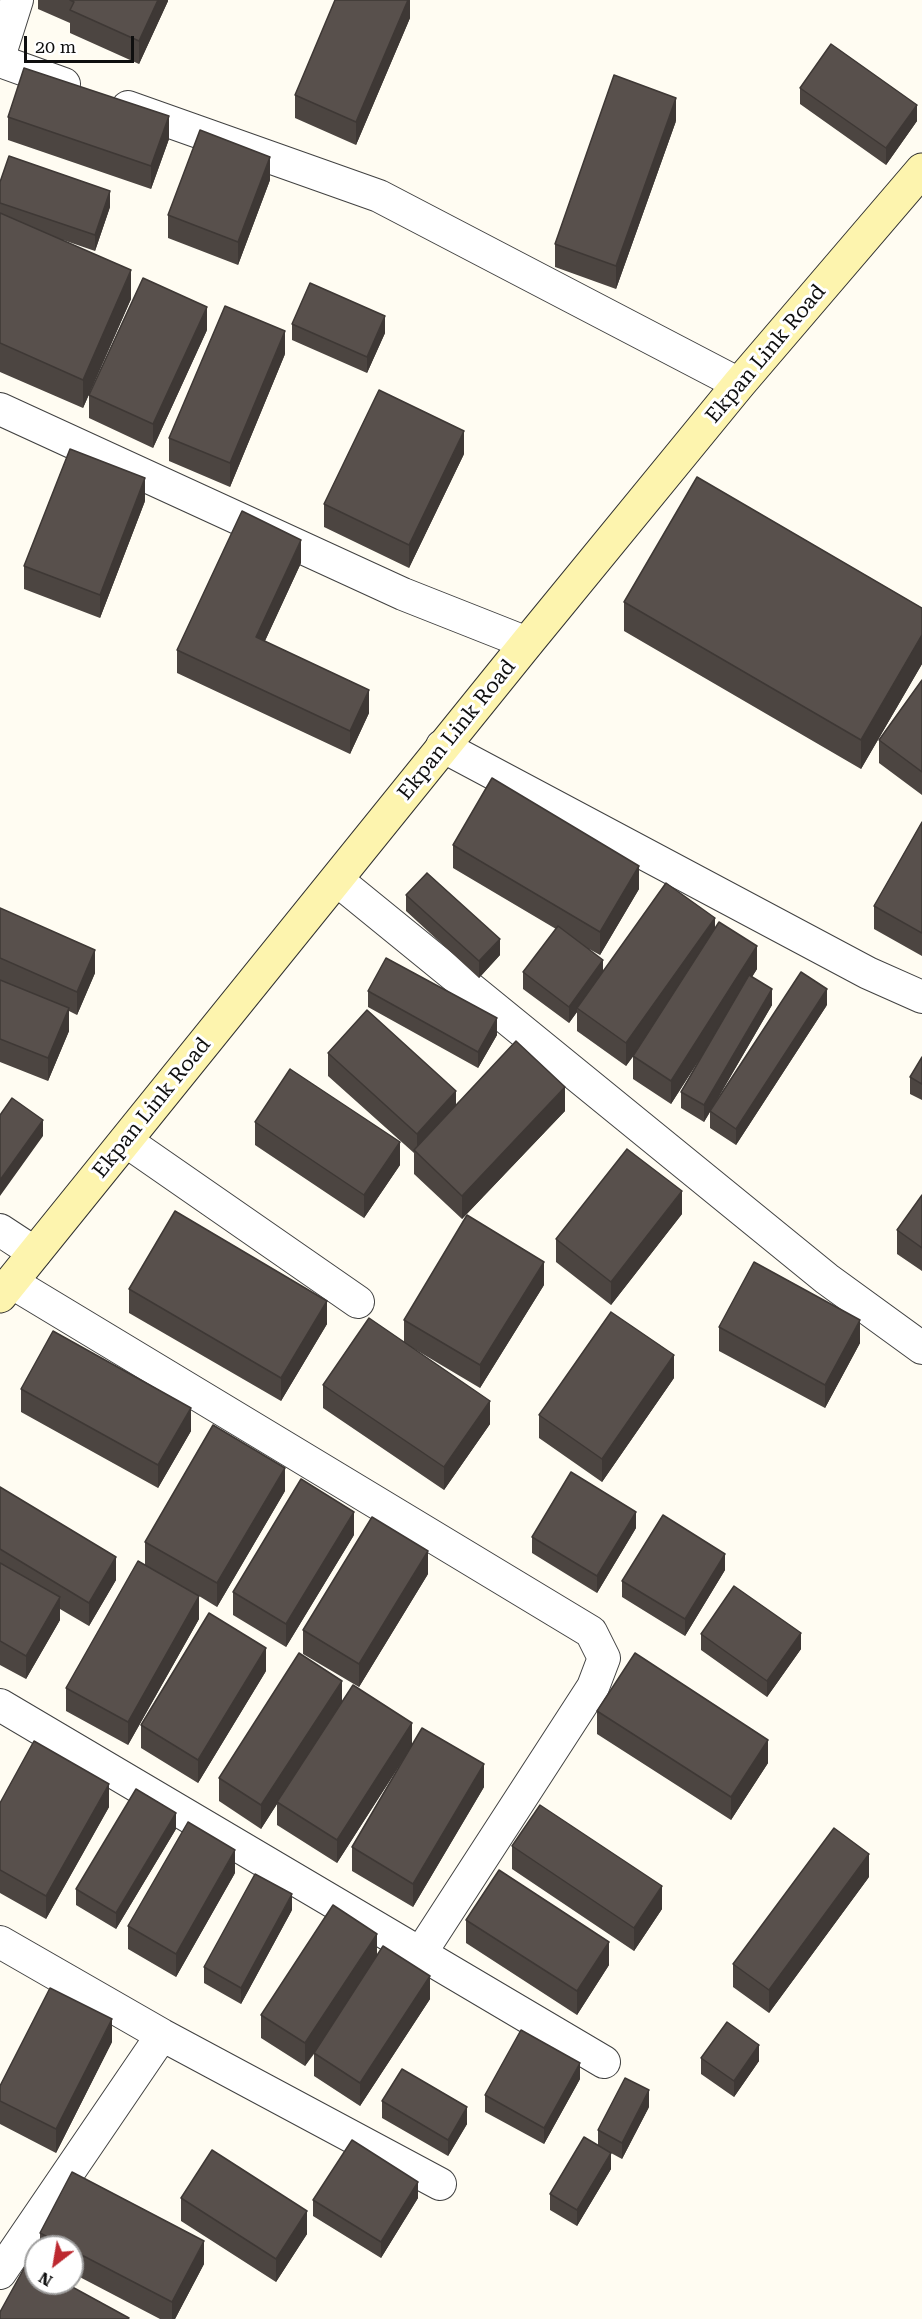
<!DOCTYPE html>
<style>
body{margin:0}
#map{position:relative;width:922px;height:2319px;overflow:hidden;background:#fffcf2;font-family:"Roboto Serif",serif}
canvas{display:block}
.north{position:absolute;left:24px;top:2235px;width:60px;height:60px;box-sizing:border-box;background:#fff;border:2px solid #9f9f9f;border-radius:50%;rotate:211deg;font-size:16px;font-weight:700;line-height:24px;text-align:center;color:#0f0f0f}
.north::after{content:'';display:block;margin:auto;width:21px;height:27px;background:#bd2930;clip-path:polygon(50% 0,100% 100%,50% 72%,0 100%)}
.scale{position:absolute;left:24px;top:36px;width:110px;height:27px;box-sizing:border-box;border:3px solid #0f0f0f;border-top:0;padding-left:8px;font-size:18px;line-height:21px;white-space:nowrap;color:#0f0f0f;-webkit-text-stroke:4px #fff;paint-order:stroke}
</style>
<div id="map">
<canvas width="922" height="2319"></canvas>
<div class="north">N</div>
<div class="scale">20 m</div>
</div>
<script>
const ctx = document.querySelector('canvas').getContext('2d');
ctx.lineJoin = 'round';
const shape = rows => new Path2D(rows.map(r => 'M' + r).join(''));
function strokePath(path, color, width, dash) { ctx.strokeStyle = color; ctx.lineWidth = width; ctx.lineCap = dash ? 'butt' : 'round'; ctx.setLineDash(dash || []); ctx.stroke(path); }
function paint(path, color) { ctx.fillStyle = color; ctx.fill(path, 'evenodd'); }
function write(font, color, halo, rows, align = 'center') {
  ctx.font = font + ' "Roboto Serif",serif'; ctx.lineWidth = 6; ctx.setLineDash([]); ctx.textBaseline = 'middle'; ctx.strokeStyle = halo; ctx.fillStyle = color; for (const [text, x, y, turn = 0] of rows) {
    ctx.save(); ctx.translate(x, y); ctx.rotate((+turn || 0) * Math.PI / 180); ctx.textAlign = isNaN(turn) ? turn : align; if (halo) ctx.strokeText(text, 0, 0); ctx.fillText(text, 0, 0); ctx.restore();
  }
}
const street = shape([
 [0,54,17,0],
 [0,61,64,84],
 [128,107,379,196,739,384],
 [0,409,403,594,527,643],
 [442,746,868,973,922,997],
 [337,880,827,1279,922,1348],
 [126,1141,358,1302],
 [0,1230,35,1253],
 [11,1282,591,1632,604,1658,593,1687,420,1954],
 [0,1705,604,2062],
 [0,1942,162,2035,440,2184],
 [0,2273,162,2035]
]);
const secondary = shape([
 [0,1296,527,643,739,384,922,170]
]);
strokePath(street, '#424242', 34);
strokePath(secondary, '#313131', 35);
strokePath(street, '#fff', 32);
strokePath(secondary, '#fdf4ae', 33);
paint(shape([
 [38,0,168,0,168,1,139,64,70,33,70,23,38,9],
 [410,0,410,18,356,145,295,118,295,95],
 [800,88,917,121,886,165,800,104],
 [8,117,169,139,151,189,8,140],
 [676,121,616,289,555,267,555,244],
 [270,180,238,265,168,238,168,215],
 [0,182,110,207,95,251,63,240,131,299,83,408,0,372],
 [292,324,385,333,367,373,292,340],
 [207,330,153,448,89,418,89,395],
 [285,354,230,487,169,461,169,438],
 [464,454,409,568,324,527,324,504],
 [145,501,100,618,24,589,24,566],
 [301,563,265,641,369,713,350,754,177,673,177,650],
 [624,602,922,608,922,664,861,769,624,631],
 [922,680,922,795,879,763,879,740],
 [922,822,922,956,874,929,874,906],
 [453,845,639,889,600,955,589,949,603,970,715,928,757,969,752,977,772,1005,714,1105,827,1005,736,1145,710,1128,710,1112,704,1122,681,1108,681,1092,699,1060,671,1104,633,1079,633,1056,638,1050,626,1066,577,1031,577,1012,569,1023,523,989,523,972,556,929,453,868],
 [406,895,500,955,479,978,406,911],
 [0,908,95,973,77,1015,69,1011,69,1031,48,1081,0,1062],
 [368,991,497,1035,478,1068,368,1007],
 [328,1053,456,1105,565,1111,462,1219,414,1174,414,1153,328,1076],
 [922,1057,922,1100,910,1094,910,1077],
 [255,1122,400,1165,364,1218,255,1145],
 [922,1195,922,1271,897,1254,897,1230],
 [682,1214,611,1305,556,1262,556,1239],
 [544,1285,480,1388,411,1347,490,1424,444,1490,323,1408,323,1385,404,1342,404,1320],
 [129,1289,327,1324,281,1401,129,1313],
 [719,1327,860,1343,825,1408,719,1351],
 [674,1378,602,1482,539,1438,539,1415],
 [21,1389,191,1431,158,1488,21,1412],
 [0,1487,116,1580,89,1626,60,1609,60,1620,26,1679,0,1665],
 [285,1491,217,1607,199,1596,199,1619,128,1745,66,1711,66,1688,145,1565,145,1542],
 [636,1528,597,1593,532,1553,532,1537],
 [354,1535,286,1647,233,1615,233,1592],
 [725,1570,685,1636,622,1597,622,1581],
 [428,1574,359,1687,303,1654,303,1630],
 [701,1634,801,1649,767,1697,701,1650],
 [266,1671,198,1783,141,1748,141,1725],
 [342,1702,412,1745,484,1787,413,1907,352,1871,352,1847,408,1752,337,1863,277,1825,277,1804,261,1829,219,1801,219,1778],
 [597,1711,768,1763,731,1820,597,1734],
 [0,1803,109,1807,46,1919,0,1893],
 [176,1829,116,1929,76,1905,76,1889],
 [512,1846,662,1909,634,1951,512,1869],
 [235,1873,176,1977,128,1949,128,1926],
 [869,1877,769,2013,733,1987,733,1964],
 [292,1910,241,2004,204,1983,204,1967],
 [466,1920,609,1965,577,2015,466,1943],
 [377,1955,430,1999,360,2106,314,2076,314,2054,305,2066,261,2038,261,2015],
 [112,2042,56,2153,0,2124,0,2086],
 [701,2058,759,2061,734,2097,701,2074],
 [580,2079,544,2144,485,2112,485,2095],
 [382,2101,467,2124,448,2156,382,2118],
 [649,2107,622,2159,611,2153,611,2169,577,2226,550,2210,550,2194,598,2145,598,2130],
 [181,2198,307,2234,276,2282,181,2221],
 [418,2198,381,2258,313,2216,313,2200],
 [40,2233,204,2264,175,2319,160,2319,72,2273,72,2247,40,2247]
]), '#4c4541');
paint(shape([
 [158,0,168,0,168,1,139,64,139,41],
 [408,0,410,0,410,18,356,145,356,122],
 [676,98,676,121,616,289,616,266],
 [917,105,917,121,886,165,886,148],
 [169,116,169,139,151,189,151,166],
 [270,157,270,180,238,265,238,242],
 [110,191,110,207,95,251,95,235],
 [131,270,131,299,83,408,83,380],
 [207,307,207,330,153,448,153,424],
 [385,316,385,333,367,373,367,357],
 [285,331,285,354,230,487,230,463],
 [464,431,464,454,409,568,409,545],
 [145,478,145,501,100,618,100,595],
 [301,540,301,563,256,660,256,637],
 [922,635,922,664,861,769,861,740],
 [369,690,369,713,350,754,350,731],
 [639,866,639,889,600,955,600,932],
 [715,918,715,941,626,1066,626,1043],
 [500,939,500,955,479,978,479,961],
 [757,946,757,969,671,1104,671,1081],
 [95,950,95,973,77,1015,77,992],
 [603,960,603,976,577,1008,577,1012,569,1023,569,1007],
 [772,989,772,1005,704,1122,704,1105],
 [827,989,827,1005,736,1145,736,1129],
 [69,1008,69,1031,48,1081,48,1058],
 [497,1018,497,1035,478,1068,478,1052],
 [565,1087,565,1111,462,1219,462,1196],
 [456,1091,456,1114,417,1154,417,1134],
 [43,1120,43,1136,0,1196,0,1180],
 [400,1142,400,1165,364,1218,364,1195],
 [682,1191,682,1214,611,1305,611,1282],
 [544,1262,544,1285,480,1388,480,1365],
 [327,1301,327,1324,281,1401,281,1378],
 [860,1320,860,1343,825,1408,825,1385],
 [674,1355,674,1378,602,1482,602,1459],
 [490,1401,490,1424,444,1490,444,1467],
 [191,1408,191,1431,158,1488,158,1465],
 [285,1468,285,1491,217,1607,217,1583],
 [354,1512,354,1535,286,1647,286,1624],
 [636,1512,636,1528,597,1593,597,1576],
 [428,1551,428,1574,359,1687,359,1664],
 [725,1554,725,1570,685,1636,685,1619],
 [116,1557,116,1580,89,1626,89,1603],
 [199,1596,199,1619,128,1745,128,1722],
 [60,1597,60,1620,26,1679,26,1656],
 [801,1633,801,1649,767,1697,767,1681],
 [266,1648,266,1671,198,1783,198,1760],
 [342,1681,342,1704,277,1802,277,1804,261,1829,261,1805],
 [412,1723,412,1746,337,1863,337,1840],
 [768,1740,768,1763,731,1820,731,1797],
 [484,1764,484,1787,413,1907,413,1884],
 [109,1784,109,1807,46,1919,46,1896],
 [176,1813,176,1829,116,1929,116,1913],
 [235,1850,235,1873,176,1977,176,1954],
 [869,1854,869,1877,769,2013,769,1990],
 [662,1886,662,1909,634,1951,634,1928],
 [292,1894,292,1910,241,2004,241,1988],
 [377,1934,377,1957,305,2066,305,2043],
 [609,1942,609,1965,577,2015,577,1991],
 [430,1976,430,1999,360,2106,360,2083],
 [112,2019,112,2042,56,2153,56,2129],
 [759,2045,759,2061,734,2097,734,2081],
 [580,2063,580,2079,544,2144,544,2128],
 [649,2090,649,2107,622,2159,622,2143],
 [467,2107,467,2124,448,2156,448,2140],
 [611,2153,611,2169,577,2226,577,2210],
 [418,2182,418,2198,381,2258,381,2242],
 [307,2211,307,2234,276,2282,276,2259],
 [204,2241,204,2264,175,2319,172,2319,172,2302]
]), '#3e3835');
const building = shape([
 [70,0,158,0,139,41,70,10,74,2,70,0],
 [335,0,408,0,356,122,295,95,335,0],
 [831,44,917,105,886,148,800,88,831,44],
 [24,68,169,116,151,166,8,117,24,68],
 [614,75,676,98,616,266,555,244,614,75],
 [200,130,270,157,238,242,168,215,200,130],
 [9,156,110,191,95,235,0,203,0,182,9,156],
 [0,213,131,270,83,380,0,343,0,213],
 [143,278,207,307,153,424,89,395,143,278],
 [310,283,385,316,367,357,292,324,310,283],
 [225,306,285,331,230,463,169,438,225,306],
 [379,390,464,431,409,545,324,504,379,390],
 [70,449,145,478,100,595,24,566,70,449],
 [697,477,922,608,922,635,861,740,624,602,697,477],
 [242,511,301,540,256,637,369,690,350,731,177,650,242,511],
 [922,680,922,772,879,740,922,680],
 [492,778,639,866,600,932,453,845,492,778],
 [922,822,922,933,874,906,922,822],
 [427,873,500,939,479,961,406,895,427,873],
 [666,883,715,918,626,1043,577,1008,666,883],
 [0,908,95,950,77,992,0,958,0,908],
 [719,922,757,946,671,1081,633,1056,719,922],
 [558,926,603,960,569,1007,523,972,558,926],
 [386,958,497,1018,478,1052,368,991,386,958],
 [801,972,827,989,736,1129,710,1111,801,972],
 [749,975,772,989,704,1105,681,1092,749,975],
 [0,980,69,1008,48,1058,0,1039,0,980],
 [367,1010,456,1091,417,1134,328,1053,367,1010],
 [516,1041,565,1087,462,1196,414,1150,516,1041],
 [922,1057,922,1084,910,1077,922,1057],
 [290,1069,400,1142,364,1195,255,1122,290,1069],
 [12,1098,43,1120,0,1180,0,1115,12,1098],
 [627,1149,682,1191,611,1282,556,1239,627,1149],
 [922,1195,922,1248,897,1230,922,1195],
 [175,1211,327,1301,281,1378,129,1289,175,1211],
 [467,1215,544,1262,480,1365,404,1320,467,1215],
 [754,1262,860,1320,825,1385,719,1327,754,1262],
 [611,1312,674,1355,602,1459,539,1415,611,1312],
 [369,1318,490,1401,444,1467,323,1385,369,1318],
 [53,1331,191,1408,158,1465,21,1389,53,1331],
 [213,1425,285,1468,217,1583,145,1542,213,1425],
 [571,1472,636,1512,597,1576,532,1537,571,1472],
 [301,1479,354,1512,286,1624,233,1592,301,1479],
 [0,1487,116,1557,89,1603,0,1549,0,1487],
 [663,1515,725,1554,685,1619,622,1581,663,1515],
 [372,1517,428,1551,359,1664,303,1630,372,1517],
 [138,1561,199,1596,128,1722,66,1688,138,1561],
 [0,1563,60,1597,26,1656,0,1641,0,1563],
 [734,1586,801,1633,767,1681,701,1634,734,1586],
 [209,1613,266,1648,198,1760,141,1725,209,1613],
 [299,1653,342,1681,261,1805,219,1778,299,1653],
 [635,1653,768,1740,731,1797,597,1711,635,1653],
 [353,1685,412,1723,337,1840,277,1802,353,1685],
 [422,1728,484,1764,413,1884,352,1847,422,1728],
 [34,1741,109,1784,46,1896,0,1870,0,1803,34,1741],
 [136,1789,176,1813,116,1913,76,1889,136,1789],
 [540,1805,662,1886,634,1928,512,1846,540,1805],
 [188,1822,235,1850,176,1954,128,1926,188,1822],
 [834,1828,869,1854,769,1990,733,1964,834,1828],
 [499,1870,609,1942,577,1991,466,1920,499,1870],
 [255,1874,292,1894,241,1988,204,1967,255,1874],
 [333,1905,377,1934,305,2043,261,2015,333,1905],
 [383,1946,430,1976,360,2083,314,2053,383,1946],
 [50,1988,112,2019,56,2129,0,2101,0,2086,50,1988],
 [727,2022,759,2045,734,2081,701,2058,727,2022],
 [521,2030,580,2063,544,2128,485,2095,521,2030],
 [402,2069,467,2107,448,2140,382,2101,402,2069],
 [625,2078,649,2090,622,2143,598,2130,625,2078],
 [584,2137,611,2153,577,2210,550,2194,584,2137],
 [352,2140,418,2182,381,2242,313,2200,352,2140],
 [212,2150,307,2211,276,2259,181,2198,212,2150],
 [72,2172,204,2241,172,2302,72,2250,72,2247,67,2247,40,2233,72,2172],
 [27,2263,36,2267,36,2283,65,2283,129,2318,128,2319,0,2319,0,2312,27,2263]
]);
paint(building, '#58504c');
strokePath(building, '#3e3835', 1.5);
write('21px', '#0f0f0f', '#fff', [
 ["Ekpan Link Road",766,354,-50],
 ["Ekpan Link Road",457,730,-51],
 ["Ekpan Link Road",152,1108,-51]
]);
</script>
